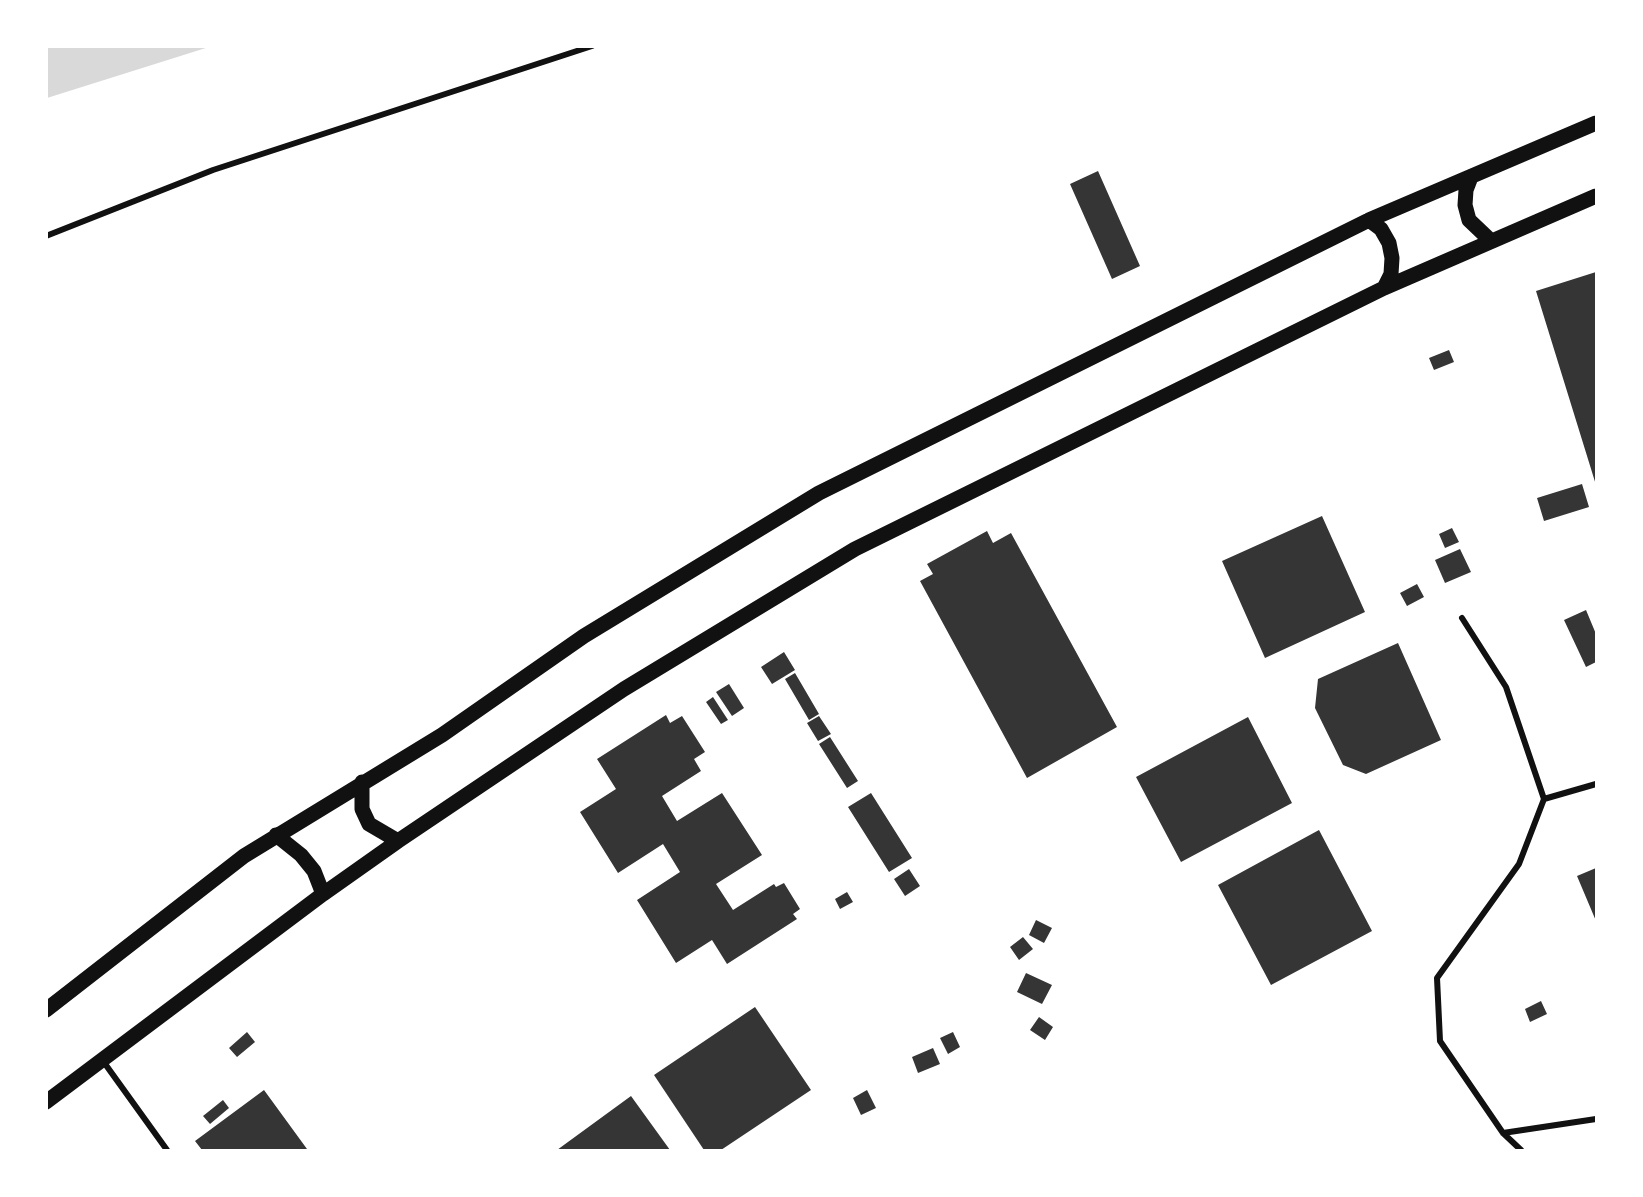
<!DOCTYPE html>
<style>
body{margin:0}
#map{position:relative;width:1643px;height:1197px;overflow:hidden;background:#fff;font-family:Cabin,sans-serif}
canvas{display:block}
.frame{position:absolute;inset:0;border:48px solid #fff;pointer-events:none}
</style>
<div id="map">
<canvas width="1643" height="1197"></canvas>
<div class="frame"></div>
</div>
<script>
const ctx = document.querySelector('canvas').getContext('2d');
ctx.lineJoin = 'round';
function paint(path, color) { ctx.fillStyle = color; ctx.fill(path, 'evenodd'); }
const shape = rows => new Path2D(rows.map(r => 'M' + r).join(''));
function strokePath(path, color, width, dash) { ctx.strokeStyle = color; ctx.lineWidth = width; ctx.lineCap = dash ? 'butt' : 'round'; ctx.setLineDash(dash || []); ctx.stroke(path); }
paint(shape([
 [47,46,209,46,209,47,47,98]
]), '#d9d9d9');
paint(shape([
 [1098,171,1140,266,1112,279,1070,184],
 [1596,272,1596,485,1536,291],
 [1449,350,1454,362,1434,370,1429,358],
 [1582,484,1589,507,1544,521,1537,498],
 [1322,516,1365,612,1265,658,1222,561],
 [1452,528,1459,542,1445,548,1439,534],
 [987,531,993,543,1011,533,1117,727,1027,778,920,581,933,574,927,564],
 [1460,549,1471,572,1445,583,1435,560],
 [1417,584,1424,597,1407,606,1400,593],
 [1586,610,1596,634,1596,662,1586,667,1564,620],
 [1398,643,1441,740,1366,774,1343,765,1315,708,1318,679],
 [784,652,795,670,772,684,761,667],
 [795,673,819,714,809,720,785,679],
 [729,684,744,708,732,716,716,692],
 [713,697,728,720,721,724,706,702],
 [666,715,670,723,682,716,705,752,694,759,701,771,662,796,677,821,722,793,762,855,716,884,733,910,774,884,776,887,784,883,800,909,793,914,797,919,727,964,712,940,676,963,637,900,680,872,663,844,618,873,580,812,616,789,597,759],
 [819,716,831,734,818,741,807,723],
 [1248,717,1292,803,1181,862,1136,777],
 [830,737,858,781,847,788,819,744],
 [871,793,912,858,889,872,848,807],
 [1319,830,1372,931,1271,985,1218,885],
 [1596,868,1596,921,1577,876],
 [909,869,920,886,905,896,894,879],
 [847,892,853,902,840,909,835,899],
 [1036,920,1052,928,1044,943,1029,935],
 [1023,937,1033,949,1019,960,1010,947],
 [1026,973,1052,985,1042,1004,1017,992],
 [1541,1001,1547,1014,1530,1022,1525,1009],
 [755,1007,811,1090,721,1150,704,1150,654,1075],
 [1039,1017,1053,1027,1045,1040,1030,1030],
 [247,1032,255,1042,237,1057,229,1048],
 [953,1032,960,1047,948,1054,940,1038],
 [933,1048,940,1064,918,1073,912,1057],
 [264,1090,307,1149,202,1150,195,1141],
 [867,1090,876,1108,861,1115,853,1098],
 [631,1096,670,1150,557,1150],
 [223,1100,229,1108,210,1124,203,1116]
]), '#353535');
strokePath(shape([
 [46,236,213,170,592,46],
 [1462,618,1506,687,1544,799,1519,864,1437,978,1440,1041,1503,1133,1521,1150],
 [1544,799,1596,784],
 [103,1061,167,1150],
 [1503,1133,1596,1119]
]), '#111', 6);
strokePath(shape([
 [1471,177,1466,190,1465,205,1469,220,1490,240],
 [1369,220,1381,229,1389,243,1392,258,1391,274,1384,288],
 [362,782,362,809,369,824,398,841],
 [276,835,301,855,314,871,323,894],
 [46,1010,244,856,442,735,584,636,819,493,1369,220,1596,123],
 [46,1102,323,894,398,841,624,689,855,549,1384,288,1596,196]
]), '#111', 15);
</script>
